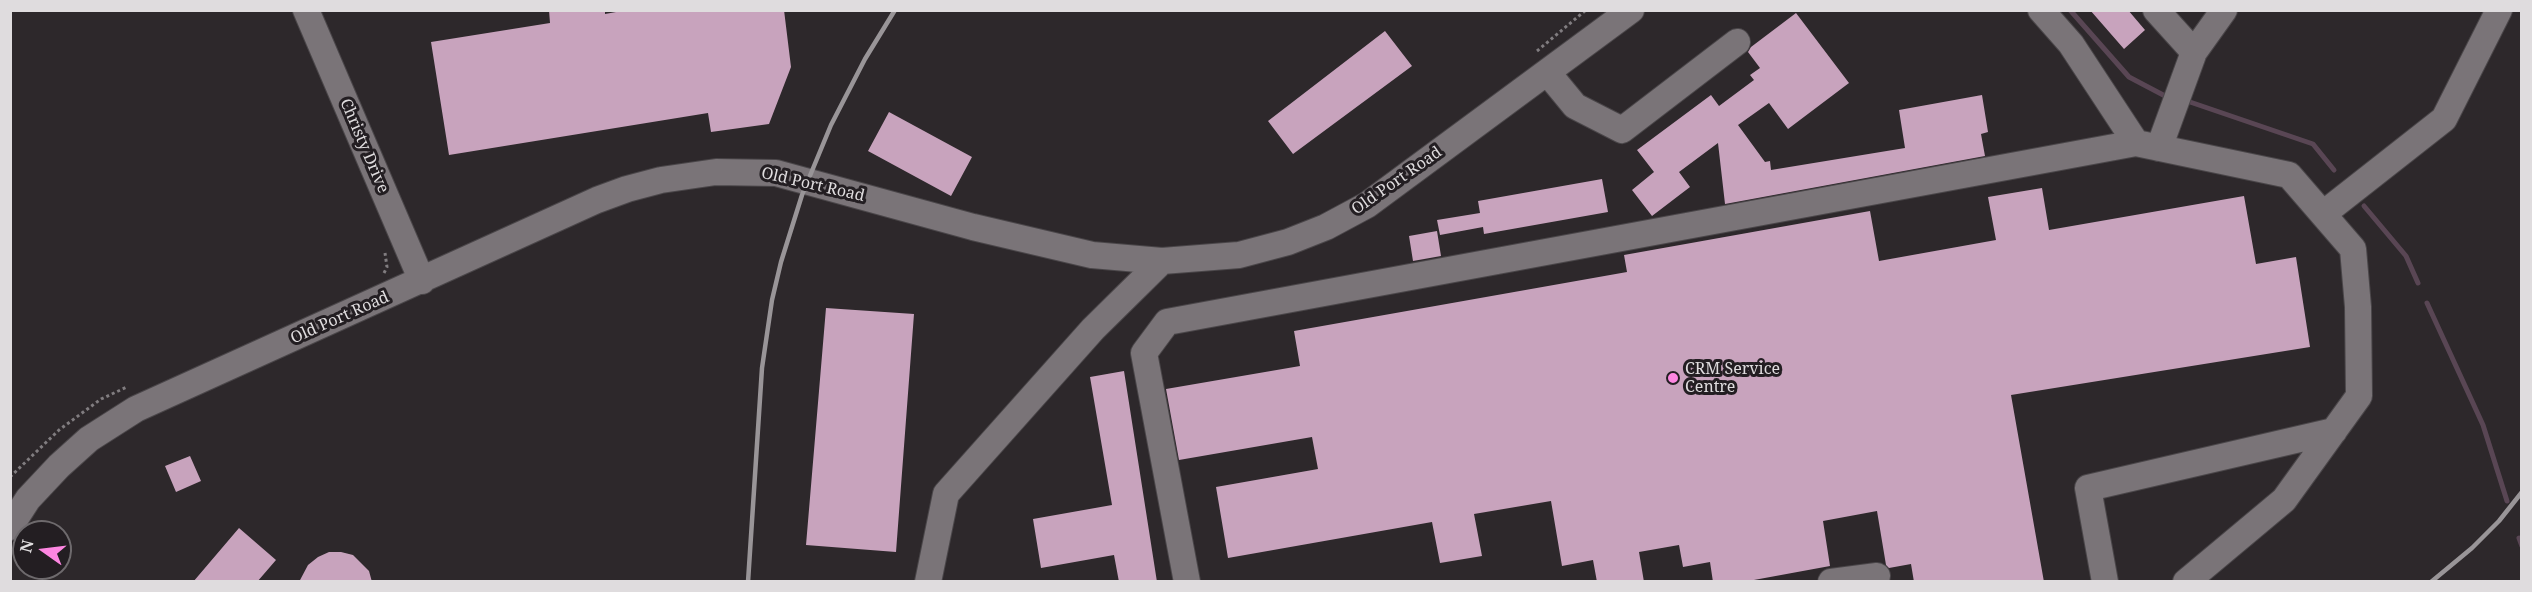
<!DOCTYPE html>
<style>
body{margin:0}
#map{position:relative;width:2532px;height:592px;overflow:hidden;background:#2d282b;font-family:"Noto Serif",serif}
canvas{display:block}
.frame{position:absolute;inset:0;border:12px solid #dfdcde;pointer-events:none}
.north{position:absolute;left:12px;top:520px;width:60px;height:60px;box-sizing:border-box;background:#231e22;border:2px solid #6e6a6d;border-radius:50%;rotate:284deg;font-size:16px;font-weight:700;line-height:24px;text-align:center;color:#dfdcde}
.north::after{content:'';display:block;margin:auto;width:21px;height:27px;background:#fd86e1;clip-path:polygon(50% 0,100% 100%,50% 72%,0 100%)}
</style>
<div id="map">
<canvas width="2532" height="592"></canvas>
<div class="frame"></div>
<div class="north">N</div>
</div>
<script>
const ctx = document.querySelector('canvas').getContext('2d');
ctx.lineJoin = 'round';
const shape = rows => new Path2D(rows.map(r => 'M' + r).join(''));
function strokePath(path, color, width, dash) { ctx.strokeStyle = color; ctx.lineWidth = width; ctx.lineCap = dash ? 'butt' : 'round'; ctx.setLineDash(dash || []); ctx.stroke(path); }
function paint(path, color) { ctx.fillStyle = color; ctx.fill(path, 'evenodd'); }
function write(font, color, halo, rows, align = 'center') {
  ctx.font = font + ' "Noto Serif",serif'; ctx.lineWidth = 6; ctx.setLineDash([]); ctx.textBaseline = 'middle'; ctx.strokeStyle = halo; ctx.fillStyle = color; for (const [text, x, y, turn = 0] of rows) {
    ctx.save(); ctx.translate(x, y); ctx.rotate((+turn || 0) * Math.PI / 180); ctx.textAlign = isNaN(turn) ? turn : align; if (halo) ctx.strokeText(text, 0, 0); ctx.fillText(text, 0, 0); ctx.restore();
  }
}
strokePath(shape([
 [2070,10,2129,77,2167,97],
 [2190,102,2313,144,2334,170],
 [2364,206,2406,256,2418,283],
 [2427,303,2483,425,2507,501],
 [2519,538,2522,546]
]), '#594654', 5);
paint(shape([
 [549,10,605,10,605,14,627,10,784,10,791,67,769,124,711,132,708,113,449,155,431,42,550,23],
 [2090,10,2128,10,2145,30,2124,49],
 [1796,13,1849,83,1788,129,1769,103,1738,125,1765,162,1770,161,1771,170,1905,148,1899,110,1982,95,1988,132,1981,134,1985,156,1725,204,1718,143,1679,172,1690,187,1652,216,1632,190,1654,172,1637,150,1711,95,1719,106,1754,80,1750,75,1760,68,1748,52,1751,47],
 [1385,31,1412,66,1293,154,1268,121],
 [889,112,972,157,951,196,868,151],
 [1602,179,1608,212,1484,234,1483,227,1440,235,1437,220,1480,213,1478,201],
 [2042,188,2049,230,2244,196,2256,264,2296,257,2310,347,2011,395,2044,582,1914,582,1911,564,1889,568,1886,565,1877,511,1823,521,1830,566,1743,582,1713,582,1710,562,1683,567,1679,545,1639,552,1644,582,1597,582,1593,560,1562,566,1551,501,1474,514,1482,556,1440,563,1432,522,1228,558,1216,487,1318,469,1312,437,1179,460,1166,389,1300,366,1294,331,1627,272,1624,255,1870,211,1879,261,1996,240,1988,197],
 [1437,231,1441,256,1413,261,1409,236],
 [826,308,914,314,896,552,806,545],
 [1124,371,1157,582,1119,582,1114,555,1041,568,1033,519,1112,505,1090,377],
 [190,456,201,481,176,492,165,466],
 [239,528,276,560,257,582,193,582],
 [329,552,341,552,353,555,369,571,372,582,299,582,308,565,318,557]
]), '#c8a3bd');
const minor = shape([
 [306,10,422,281],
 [2041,10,2071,44,2136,143,2289,175,2353,249,2358,307,2359,396,2284,500,2186,582],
 [2156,10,2194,52],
 [1547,72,1575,106,1622,130,1737,42],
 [2159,148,2194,52,2224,10],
 [2323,214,2444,119,2499,10],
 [10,527,28,499,59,466,89,439,136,409,597,200,627,189,661,180,716,172,776,173,973,227,1092,255,1162,261,1239,255,1288,242,1326,227,1367,205,1631,10],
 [928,582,946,494,1093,329,1162,261],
 [1187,582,1144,353,1167,322,2136,143],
 [1831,582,1877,576],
 [2105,582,2088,488,2334,431]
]);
strokePath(minor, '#4a4649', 28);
strokePath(shape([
 [1537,51,1586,10],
 [384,273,387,267,385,253],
 [10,477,59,430,101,399,127,387]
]), '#817d80', 3, [3, 3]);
strokePath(minor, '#7a7478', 26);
strokePath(shape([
 [748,582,762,368,772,300,781,262,802,195,831,125,865,59,895,10],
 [2431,582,2472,548,2499,521,2522,492]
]), '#999598', 4.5);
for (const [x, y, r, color] of [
 [1673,378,6,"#fd86e1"]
]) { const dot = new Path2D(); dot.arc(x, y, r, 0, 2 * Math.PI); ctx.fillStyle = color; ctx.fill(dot); strokePath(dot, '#231e22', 2); }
write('16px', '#dfdcde', '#231e22', [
 ["Christy Drive",364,146,67],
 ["Old Port Road",1397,181,-35],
 ["Old Port Road",813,185,13],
 ["Old Port Road",340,318,-24]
]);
write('16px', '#dfdcde', '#231e22', [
 ["CRM Service",1685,369],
 ["Centre",1685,387]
], 'left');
</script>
